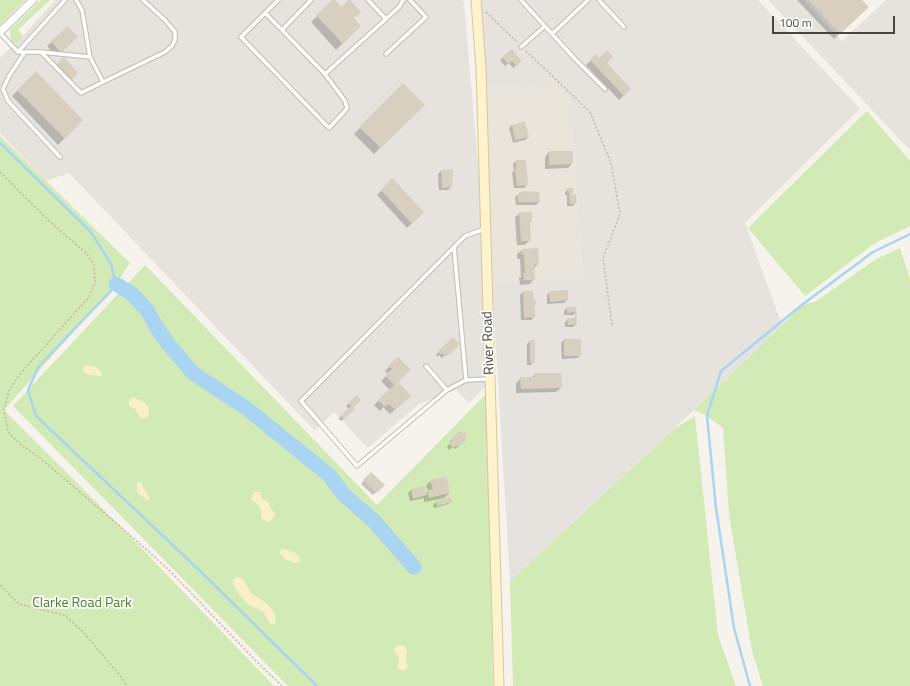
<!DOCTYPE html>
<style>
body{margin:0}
#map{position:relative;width:910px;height:686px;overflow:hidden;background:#f6f3ec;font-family:"Titillium Web",sans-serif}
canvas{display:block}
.scale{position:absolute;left:772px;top:16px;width:123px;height:18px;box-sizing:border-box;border:2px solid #4b4439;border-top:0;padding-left:5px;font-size:12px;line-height:14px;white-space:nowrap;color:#4b4439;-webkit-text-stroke:3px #fff;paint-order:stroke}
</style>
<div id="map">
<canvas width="910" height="686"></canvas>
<div class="scale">100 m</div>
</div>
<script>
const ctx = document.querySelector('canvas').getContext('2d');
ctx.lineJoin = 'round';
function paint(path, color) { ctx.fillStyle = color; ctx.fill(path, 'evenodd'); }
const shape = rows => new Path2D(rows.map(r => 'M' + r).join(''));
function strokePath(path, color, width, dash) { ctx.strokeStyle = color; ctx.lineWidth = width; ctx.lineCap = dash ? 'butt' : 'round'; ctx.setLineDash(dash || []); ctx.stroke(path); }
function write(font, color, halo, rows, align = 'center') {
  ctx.font = font + ' "Titillium Web",sans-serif'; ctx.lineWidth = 3.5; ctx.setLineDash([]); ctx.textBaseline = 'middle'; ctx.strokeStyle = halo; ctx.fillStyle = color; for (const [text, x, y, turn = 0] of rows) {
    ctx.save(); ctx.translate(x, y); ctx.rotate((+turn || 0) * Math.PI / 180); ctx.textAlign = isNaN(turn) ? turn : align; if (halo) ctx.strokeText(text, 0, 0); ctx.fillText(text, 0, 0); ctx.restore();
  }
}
paint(shape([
 [555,84,570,99,583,281,492,282,485,87]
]), '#eae5da');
paint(shape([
 [55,0,462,0,464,2,481,199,486,386,469,403,456,390,419,404,368,448,334,412,315,431,69,173,46,181,0,133,0,58,23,36],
 [481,0,758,0,860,109,745,223,782,325,694,410,510,581,492,282,583,280,570,99,555,84,485,87],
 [768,0,804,0,842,41,886,0,910,0,910,150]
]), '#e6e2dd');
paint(shape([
 [0,0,25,0,0,25],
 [41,0,50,0,18,30,23,36,17,43,13,43,11,40,10,30],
 [867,111,910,161,910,226,875,243,805,296,748,228],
 [0,136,130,263,116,284,4,410,122,528,274,686,0,686],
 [900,248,910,279,910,686,763,686,752,651,729,515,723,428,707,416,694,410,782,325,803,304,815,302,876,259],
 [145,265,377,505,487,393,493,686,288,686,13,406],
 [695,416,718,635,736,686,513,686,510,581,674,429]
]), '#d2eab5');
paint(shape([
 [86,365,96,367,101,371,102,375,99,376,86,374,82,370,84,367],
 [133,397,144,402,148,406,149,414,146,418,140,418,135,409,129,406,129,400],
 [137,481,141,483,150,498,148,501,137,493],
 [255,492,260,492,262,499,269,502,270,508,275,513,272,520,268,522,262,519,260,507,251,499,253,493],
 [281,549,283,549,294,552,300,558,299,562,295,563,285,559,280,553],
 [238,577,243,579,251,593,267,604,272,609,276,618,275,624,271,624,269,623,264,612,249,605,238,593,233,584,233,580],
 [398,645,404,646,407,650,406,658,408,667,405,670,403,671,400,670,398,667,399,660,394,649]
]), '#f9efc9');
paint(shape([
 [519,392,532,392,533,412,519,413,524,554,509,555,507,404,518,403]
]), '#e5e3e0');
paint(shape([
 [334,0,359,26,336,50,311,22],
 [797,0,861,0,861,13,834,39],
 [68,27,77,37,56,57,47,46],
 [512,50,518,64,513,68,509,63,505,66,500,60],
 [596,56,605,63,630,89,619,100,586,65],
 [63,59,77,73,68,82,55,67],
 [36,73,82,120,58,145,12,96],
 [403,84,423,104,374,154,354,134],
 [512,125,528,137,525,140,513,143,509,128],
 [549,152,572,164,568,168,545,169,545,157],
 [516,161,527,185,524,188,514,188,512,172,514,171,513,164],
 [441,171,451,187,448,190,439,190,438,174],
 [388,184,423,212,407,228,377,195],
 [568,189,575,203,573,206,567,206,567,195,565,195,565,192],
 [522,192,539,202,536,205,516,205,515,197],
 [520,213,531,222,529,223,530,240,525,245,517,245,515,217],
 [522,250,538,264,534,268,534,279,530,284,520,285,519,278,521,277,520,259,517,259,517,254],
 [523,292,535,305,533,307,534,317,531,320,521,320,520,295],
 [550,292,567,300,564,303,547,304,547,295],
 [567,308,576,312,573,315,564,315,564,311],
 [568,319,576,324,573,327,565,327,565,322],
 [453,338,459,344,446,356,445,355,442,358,439,355,437,357,436,355],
 [564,340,580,355,578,358,562,359,561,343],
 [530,341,534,362,531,365,527,365,527,344],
 [398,358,397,382,405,400,390,414,383,407,380,411,374,405,390,390,381,381,388,374,385,371],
 [535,374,561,388,556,392,516,393,516,383,521,378,532,378],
 [357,396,353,406,354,409,341,421,338,419,349,409,346,406],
 [460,432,466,439,455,449,453,447,449,450,447,447,450,443,449,442],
 [371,473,384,485,373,495,361,484],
 [431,481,449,493,444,498,424,502,424,498,410,501,408,493,411,490,425,493,428,491,426,485],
 [450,498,451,502,448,504,434,508,433,505,436,502]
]), '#0003');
strokePath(shape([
 [0,143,90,231,111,264,116,284,110,292,39,366,28,390,36,416,198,569,317,686],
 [750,686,734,628,716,508,707,416,721,371,803,304,873,252,910,234]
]), '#a9d4f2', 2.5);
strokePath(shape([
 [116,284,132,294,147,310,159,331,170,346,193,373,246,408,329,475,343,494,374,521,414,567]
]), '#a9d4f2', 15);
paint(shape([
 [332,0,335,0,341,7,348,0,350,0,361,12,354,18,361,26,343,44,316,15],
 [809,0,862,0,869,7,840,34],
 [68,26,78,37,61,53,51,41],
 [512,49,522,61,516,66,512,61,508,64,502,57],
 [607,50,613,57,607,63,631,89,624,96,590,60,596,54,599,58],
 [64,57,78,73,72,80,57,64],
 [36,71,83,120,65,139,17,90],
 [403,83,425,105,381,148,359,127],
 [525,121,529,137,515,140,512,125],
 [549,151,573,151,573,164,549,165],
 [516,160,526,160,528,185,517,186,515,168,516,168],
 [453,169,452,187,442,188,441,170],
 [392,178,424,212,412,224,381,190],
 [567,188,573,188,573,195,576,194,577,203,570,204,569,192,568,193],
 [522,191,539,192,540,202,518,202,518,193,522,193],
 [519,212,532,212,532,222,530,222,530,224,531,241,521,241],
 [538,248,539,264,534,265,535,280,524,280,523,273,525,273,524,254,522,254,521,249],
 [568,290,568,300,550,302,549,291],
 [523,291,533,291,534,300,536,300,536,305,534,305,535,317,524,318],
 [567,307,576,307,577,324,568,325,567,318,575,318,575,312,567,313],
 [453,337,460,344,450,354,449,353,445,356,443,353,441,355,438,351],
 [564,339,581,339,581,356,564,356],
 [530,340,535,340,535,363,530,363],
 [398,357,411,370,398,382,411,396,395,410,389,404,385,407,378,400,394,385,385,375,392,369,388,366],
 [535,373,561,373,562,388,521,389,520,377,535,377],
 [357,395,361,400,354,407,355,409,344,419,341,416,351,406,348,403],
 [460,430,463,434,465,432,467,435,465,437,467,439,459,447,457,445,453,448,449,443,452,440,451,439],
 [371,472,385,485,377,493,363,480],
 [446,476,450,493,429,498,427,490,433,489,430,480],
 [425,486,427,495,413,499,411,489],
 [451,497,452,502,437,506,436,501]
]), '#d8cfc1');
const lane = shape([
 [278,0,265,13,282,30],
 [311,0,282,30,325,74,386,19],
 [368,0,386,19,400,6,403,0],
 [521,0,575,59,605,89],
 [599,0,624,27],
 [265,13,241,37,329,128,344,112,347,108,345,101,325,74],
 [0,33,18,52,65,0],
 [552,34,588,0],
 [521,47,545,26],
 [18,52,41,52,81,93,103,82,90,57],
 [25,52,9,76,3,89,8,101,60,157],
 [41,52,90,57,82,10,76,0],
 [386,54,426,17,410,0],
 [103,82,165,52,172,46,175,40,175,32,165,20,143,0],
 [485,229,465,236,301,401,357,466,447,390,466,380,489,379],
 [454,247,466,380],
 [426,366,447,390]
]);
const street = shape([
 [0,32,33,0]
]);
const secondary = shape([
 [476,0,481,69,499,686]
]);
strokePath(lane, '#c2bbae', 5.5);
strokePath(street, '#c2bbae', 9);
strokePath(secondary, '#d6c79b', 11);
strokePath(shape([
 [486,12,518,43],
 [526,51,590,112,611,163,620,214,603,258,612,325],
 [0,172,48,220,85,252,94,264,95,282,89,297,19,375,9,391,4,410,8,432,20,444,40,458,122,528,169,570,255,660,282,686],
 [0,585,19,604,64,615,82,631,119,674,127,686]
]), '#c4b79f', 1.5, [2, 2]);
strokePath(lane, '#fff', 3.5);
strokePath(street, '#fff', 7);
strokePath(secondary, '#fff3cd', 9);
write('14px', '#4b4439', '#fff', [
 ["River Road",489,343,-92]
]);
write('14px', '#4a7f2a', '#fff', [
 ["Clarke Road Park",82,604]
]);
</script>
